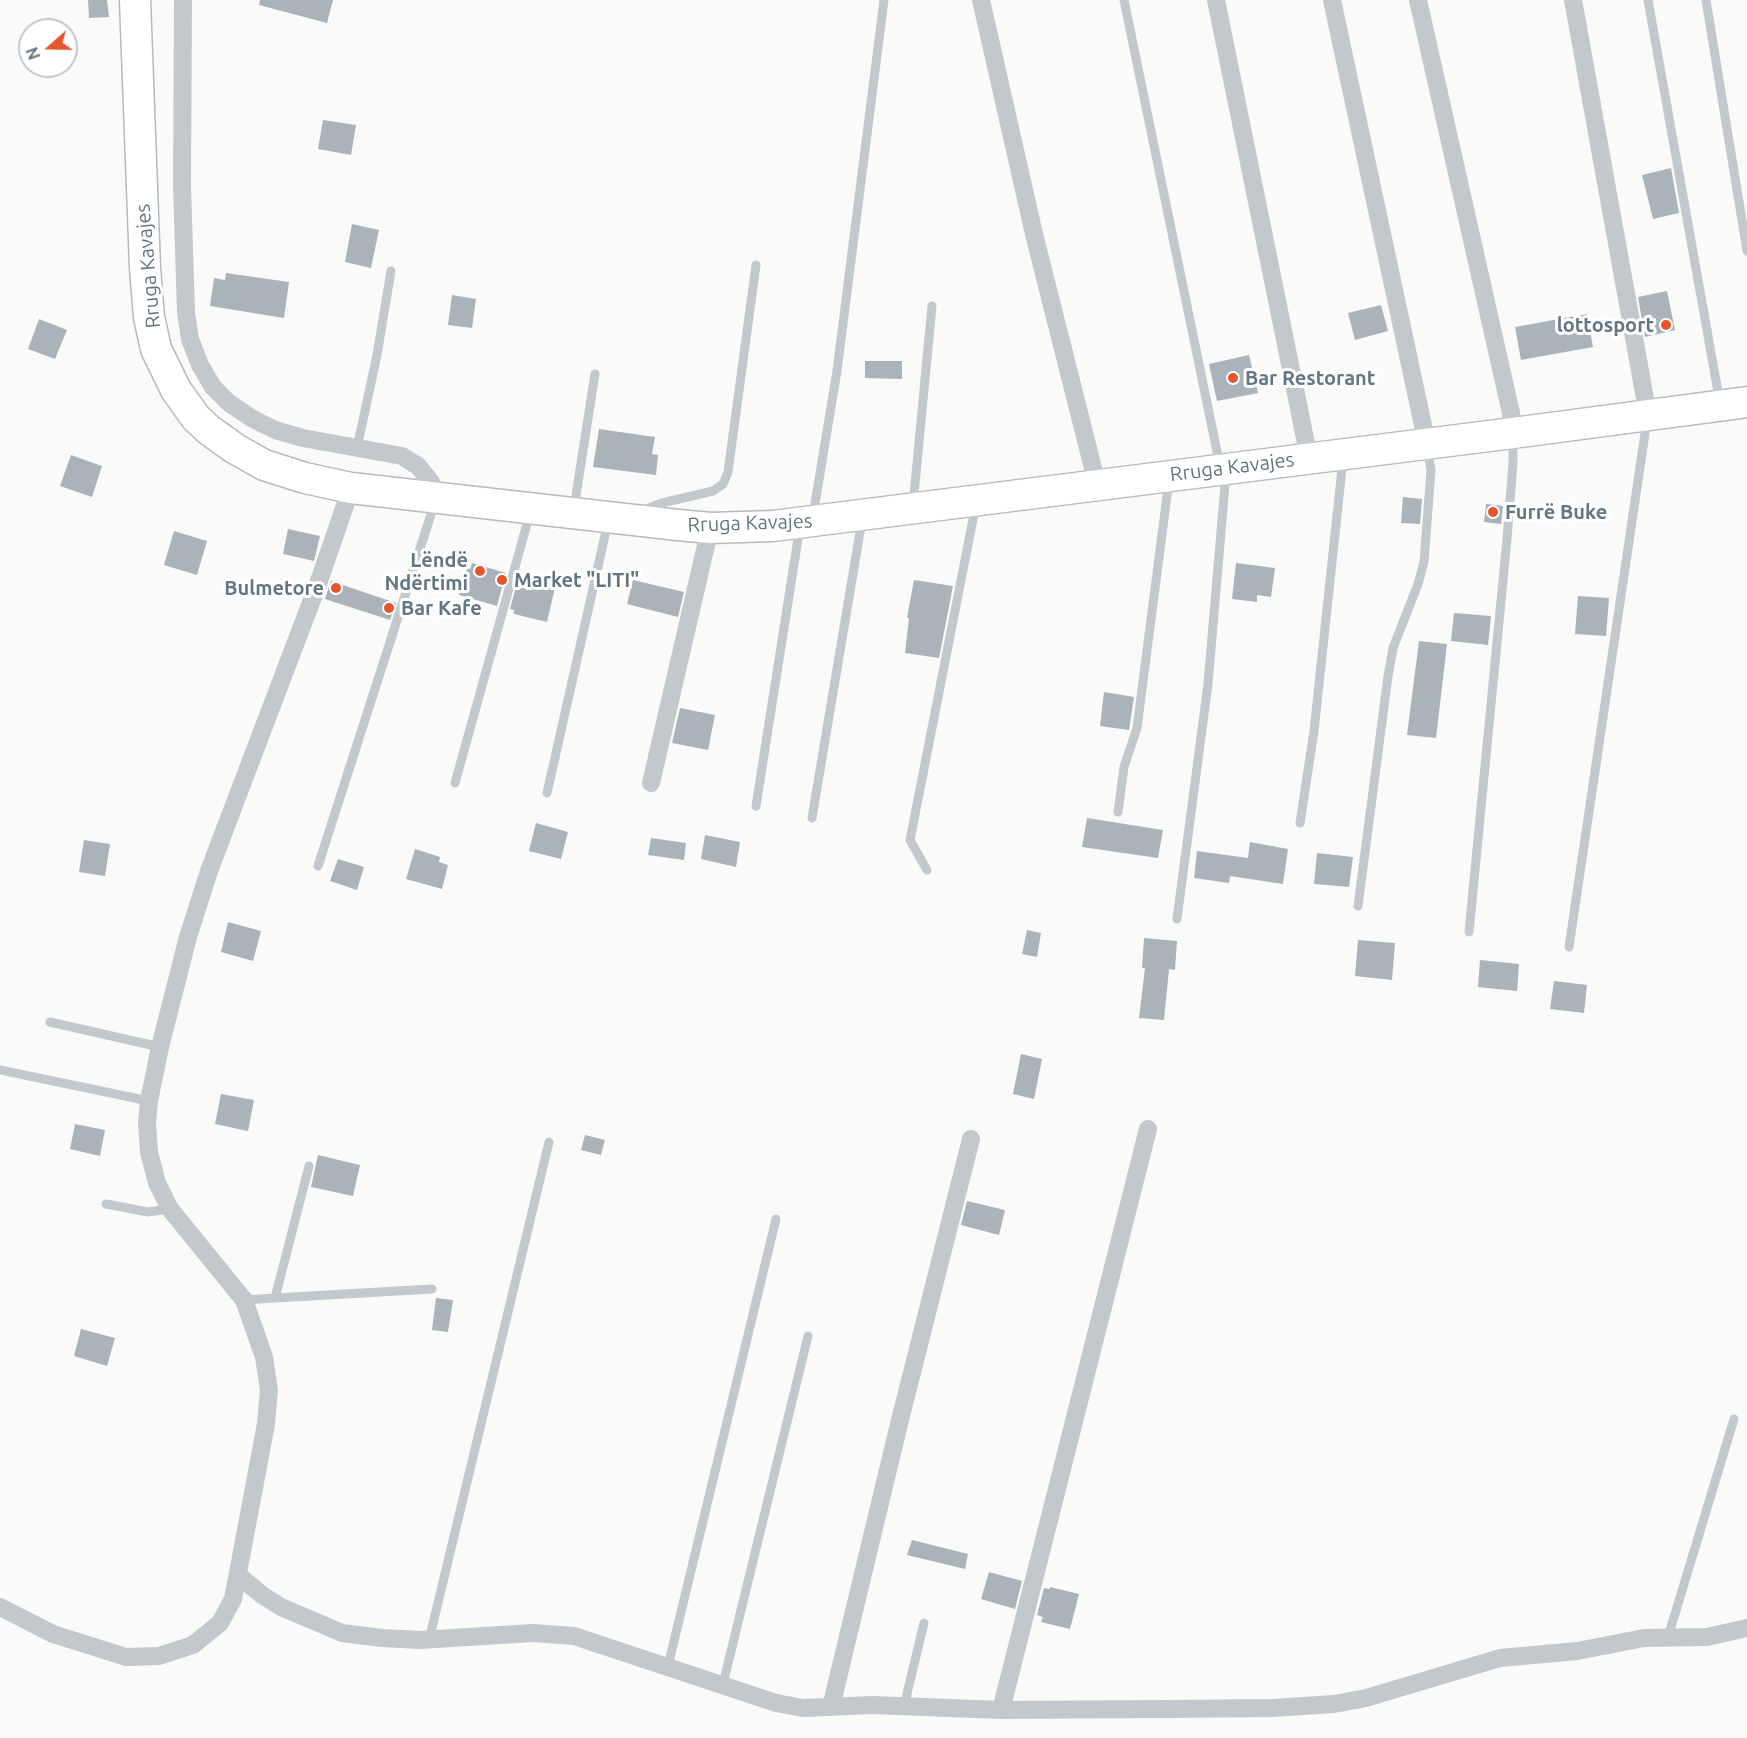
<!DOCTYPE html>
<meta charset="utf-8">
<style>
body{margin:0}
#map{position:relative;width:1747px;height:1738px;overflow:hidden;background:#fafaf8;font-family:Ubuntu,sans-serif}
canvas{display:block}
.north{position:absolute;left:18px;top:18px;width:60px;height:60px;box-sizing:border-box;background:#fff;border:2px solid #c1c8cd;border-radius:50%;rotate:250deg;font-size:16px;font-weight:700;line-height:24px;text-align:center;color:#657683}
.north::after{content:'';display:block;margin:auto;width:21px;height:27px;background:#e4572e;clip-path:polygon(50% 0,100% 100%,50% 72%,0 100%)}
</style>
<div id="map">
<canvas width="1747" height="1738"></canvas>
<div class="north">N</div>
</div>
<script>
const ctx = document.querySelector('canvas').getContext('2d');
ctx.lineJoin = 'round';
function paint(path, color) { ctx.fillStyle = color; ctx.fill(path, 'evenodd'); }
const shape = rows => new Path2D(rows.map(r => 'M' + r).join(''));
function strokePath(path, color, width, dash) { ctx.strokeStyle = color; ctx.lineWidth = width; ctx.lineCap = dash ? 'butt' : 'round'; ctx.setLineDash(dash || []); ctx.stroke(path); }
function write(font, color, halo, rows, align = 'center') {
  ctx.font = font + ' Ubuntu,sans-serif'; ctx.lineWidth = 6; ctx.setLineDash([]); ctx.textBaseline = 'middle'; ctx.strokeStyle = halo; ctx.fillStyle = color; for (const [text, x, y, turn = 0] of rows) {
    ctx.save(); ctx.translate(x, y); ctx.rotate((+turn || 0) * Math.PI / 180); ctx.textAlign = isNaN(turn) ? turn : align; if (halo) ctx.strokeText(text, 0, 0); ctx.fillText(text, 0, 0); ctx.restore();
  }
}
paint(shape([
 [88,0,107,0,109,17,89,18],
 [260,0,333,0,327,23,259,5],
 [323,120,356,125,351,155,318,149],
 [1671,168,1679,213,1653,219,1642,175],
 [352,224,379,230,371,268,345,262],
 [226,273,289,282,284,318,210,306,214,278,225,280],
 [1667,291,1675,330,1645,337,1638,297],
 [452,295,476,299,472,328,448,325],
 [1381,305,1388,331,1355,340,1348,313],
 [1587,314,1593,347,1521,360,1515,327],
 [39,319,67,330,55,359,28,349],
 [1249,355,1258,393,1217,401,1209,364],
 [865,361,902,361,902,379,865,378],
 [599,429,655,437,652,454,658,455,656,475,593,467],
 [71,455,102,466,92,497,60,486],
 [1403,497,1422,499,1420,524,1401,523],
 [1486,504,1503,506,1501,524,1484,522],
 [288,529,320,536,314,561,283,554],
 [174,531,207,541,197,575,164,565],
 [472,563,506,573,497,606,459,595,467,568,470,569],
 [1236,563,1275,568,1271,597,1257,595,1257,602,1232,599],
 [522,575,556,583,547,622,514,614,514,610,510,609,519,576],
 [633,580,684,592,678,617,627,604],
 [914,580,953,586,939,658,905,653,909,618,907,618],
 [331,581,396,603,390,620,325,599],
 [1578,596,1609,598,1606,636,1575,634],
 [1454,613,1491,616,1488,645,1451,641],
 [1419,641,1447,644,1436,738,1407,735],
 [1104,692,1134,697,1129,730,1100,726],
 [680,708,715,715,708,750,672,743],
 [1087,818,1163,830,1158,858,1082,847],
 [536,823,568,832,561,859,529,851],
 [705,835,740,842,736,867,701,859],
 [651,838,686,843,684,860,648,855],
 [84,840,110,844,105,876,79,872],
 [1250,842,1288,849,1283,884,1230,876,1229,883,1194,878,1197,851,1248,858],
 [415,849,440,857,439,862,448,865,442,889,406,879],
 [1317,853,1353,857,1349,887,1314,884],
 [338,859,364,867,357,890,330,881],
 [228,922,261,931,253,961,221,952],
 [1027,930,1041,933,1037,957,1022,954],
 [1144,938,1177,941,1175,970,1169,969,1164,1020,1139,1018,1145,968,1142,968],
 [1358,940,1395,943,1392,980,1355,976],
 [1480,960,1519,964,1517,991,1478,987],
 [1554,981,1587,985,1584,1013,1550,1009],
 [1021,1054,1042,1059,1034,1099,1013,1094],
 [221,1094,254,1100,248,1131,215,1124],
 [75,1124,105,1130,100,1156,70,1149],
 [585,1135,605,1140,601,1155,581,1150],
 [318,1155,360,1165,353,1196,311,1187],
 [967,1201,1005,1210,999,1235,961,1225],
 [436,1298,453,1300,448,1332,432,1330],
 [81,1329,115,1338,107,1366,74,1356],
 [912,1540,968,1554,965,1569,907,1555],
 [989,1572,1022,1581,1015,1609,981,1599],
 [1050,1587,1079,1594,1070,1629,1041,1622,1043,1617,1037,1615,1044,1588,1050,1589]
]), '#aab3b9');
const primary = shape([
 [135,0,145,268,149,317,156,349,176,390,196,418,209,430,234,448,264,465,305,478,351,488,678,525,710,528,773,526,1513,433,1747,402]
]);
strokePath(primary, '#b5babe', 33);
strokePath(shape([
 [1124,0,1220,466],
 [1648,0,1720,403],
 [1706,0,1747,251],
 [357,448,377,355,391,271],
 [913,505,932,306],
 [574,508,595,374],
 [641,511,662,503,713,491,723,484,728,472,756,265],
 [813,516,837,371,884,0],
 [455,783,530,513],
 [547,793,608,522],
 [756,806,800,526],
 [1118,812,1124,767,1137,728,1169,480],
 [812,818,862,520],
 [1300,823,1314,731,1343,459],
 [318,866,435,502],
 [927,870,910,840,976,504],
 [1358,906,1388,676,1393,648,1418,584,1424,562,1431,470,1427,446],
 [1177,919,1208,684,1226,473],
 [1469,932,1507,539,1513,463,1513,436],
 [1569,947,1647,420],
 [50,1022,160,1047],
 [0,1070,149,1101],
 [106,1204,148,1212,170,1209],
 [275,1298,432,1289],
 [244,1300,275,1298,309,1166],
 [1668,1637,1734,1419],
 [429,1640,549,1142],
 [668,1666,776,1219],
 [723,1684,808,1336],
 [904,1706,924,1623]
]), '#c3c8cc', 9);
strokePath(shape([
 [183,0,182,186,186,313,190,339,200,365,213,387,229,403,253,419,275,430,303,438,402,456,418,466,431,482,436,497],
 [981,0,1034,234,1097,484],
 [1216,0,1309,458],
 [1332,0,1427,444],
 [1418,0,1511,413,1513,433],
 [1573,0,1648,415],
 [651,783,710,528],
 [239,1576,262,1595,281,1607,342,1633,382,1638,420,1640,533,1633,574,1636,776,1703,803,1708,873,1705,1001,1710,1167,1709,1273,1708,1334,1704,1366,1698,1500,1658,1577,1651,1644,1638,1707,1637,1747,1628],
 [0,1607,53,1634,126,1657,159,1656,193,1645,220,1623,233,1599,266,1424,269,1390,264,1357,244,1300,170,1209,157,1183,149,1152,147,1122,149,1101,160,1047,188,937,209,871,318,584,351,488],
 [831,1707,899,1424,971,1139],
 [1001,1710,1148,1129]
]), '#c3c8cc', 18);
strokePath(primary, '#fff', 30);
for (const [x, y, r, color] of [
 [1666,325,6,"#e4572e"],
 [1233,378,6,"#e4572e"],
 [1493,512,6,"#e4572e"],
 [480,571,6,"#e4572e"],
 [502,580,6,"#e4572e"],
 [336,588,6,"#e4572e"],
 [389,608,6,"#e4572e"]
]) { const dot = new Path2D(); dot.arc(x, y, r, 0, 2 * Math.PI); ctx.fillStyle = color; ctx.fill(dot); strokePath(dot, '#fff', 2); }
write('20px', '#657683', '#fff', [
 ["Rruga Kavajes",148,266,-95],
 ["Rruga Kavajes",1232,467,-7],
 ["Rruga Kavajes",750,523,-2]
]);
write('bold 20px', '#657683', '#fff', [
 ["lottosport",1654,325,"right"],
 ["Bar Restorant",1245,378],
 ["Furrë Buke",1505,512],
 ["Lëndë",468,560,"right"],
 ["Ndërtimi",468,583,"right"],
 ["Market \"LITI\"",514,580],
 ["Bulmetore",324,588,"right"],
 ["Bar Kafe",401,608]
], 'left');
</script>
